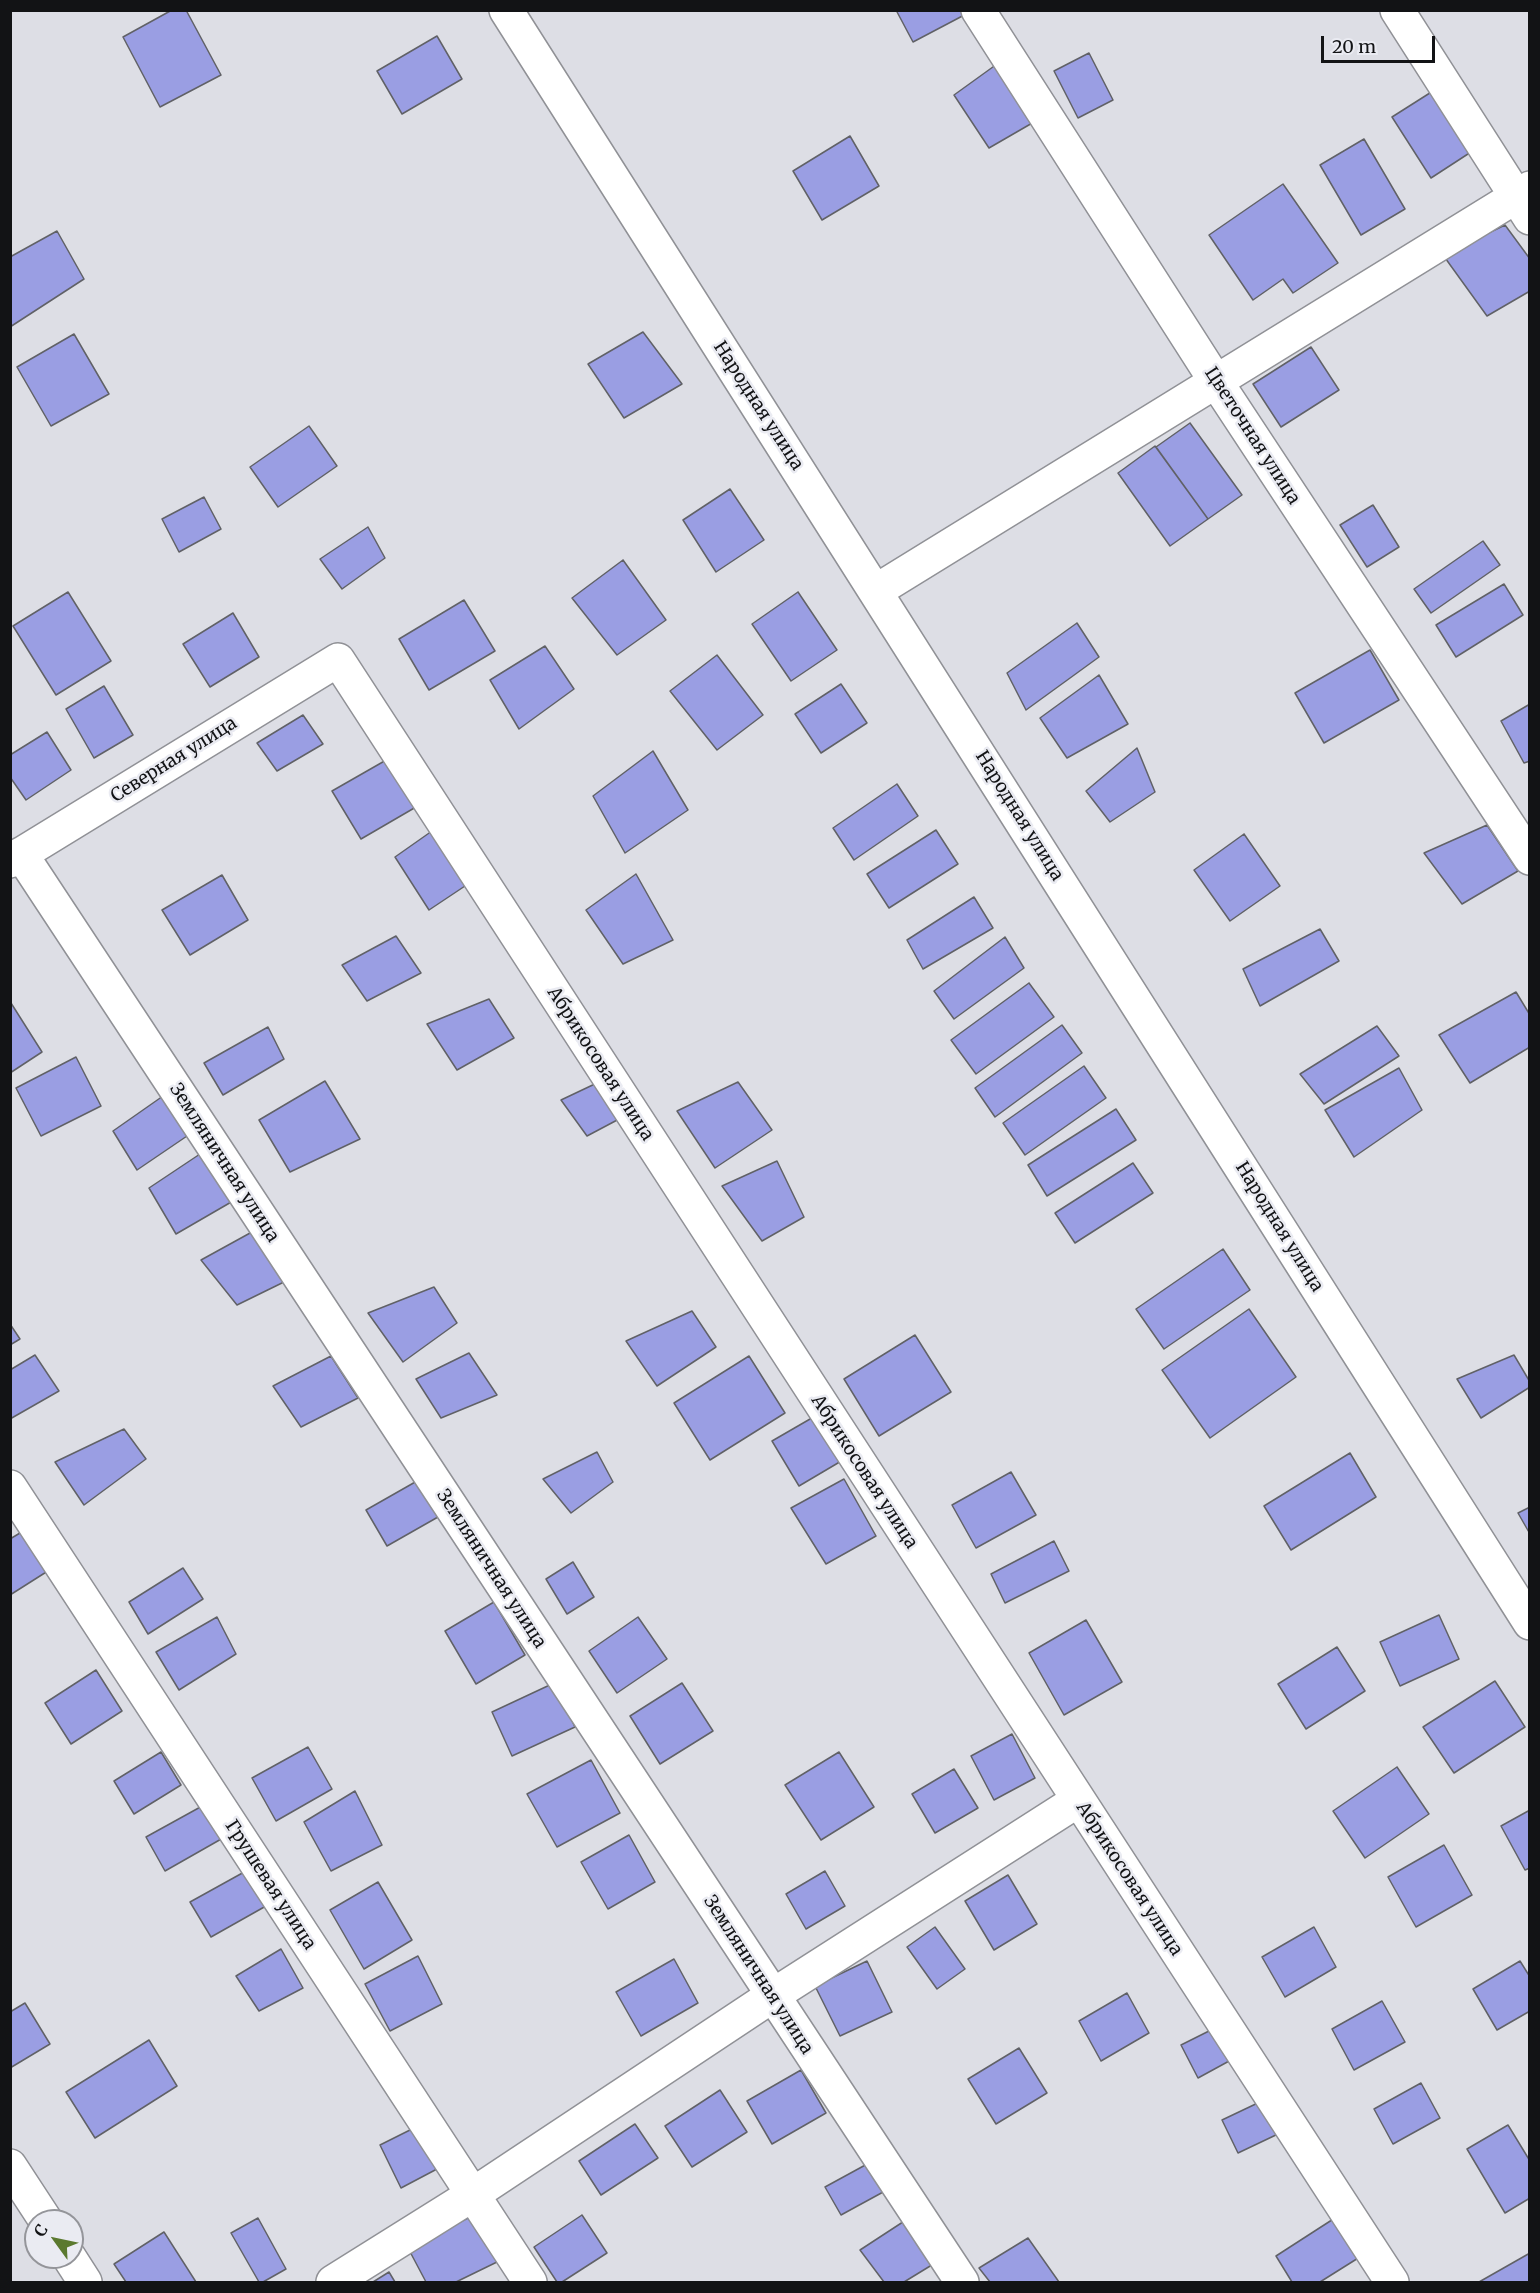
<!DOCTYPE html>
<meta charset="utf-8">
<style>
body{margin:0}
#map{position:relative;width:1540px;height:2293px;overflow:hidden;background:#dddee5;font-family:Merriweather,serif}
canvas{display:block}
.frame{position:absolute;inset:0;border:12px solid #121315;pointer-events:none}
.north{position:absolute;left:24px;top:2209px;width:60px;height:60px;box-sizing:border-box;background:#eaebf2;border:2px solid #94959a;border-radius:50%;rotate:303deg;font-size:16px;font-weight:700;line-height:24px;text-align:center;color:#121315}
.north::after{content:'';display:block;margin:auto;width:21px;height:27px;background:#5b792f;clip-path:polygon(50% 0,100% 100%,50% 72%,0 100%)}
.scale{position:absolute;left:1321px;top:36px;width:114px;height:27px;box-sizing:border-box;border:3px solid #121315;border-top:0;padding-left:8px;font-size:18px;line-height:21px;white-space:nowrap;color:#121315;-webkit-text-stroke:4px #eaebf2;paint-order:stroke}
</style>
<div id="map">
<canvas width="1540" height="2293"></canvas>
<div class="frame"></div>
<div class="north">С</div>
<div class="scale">20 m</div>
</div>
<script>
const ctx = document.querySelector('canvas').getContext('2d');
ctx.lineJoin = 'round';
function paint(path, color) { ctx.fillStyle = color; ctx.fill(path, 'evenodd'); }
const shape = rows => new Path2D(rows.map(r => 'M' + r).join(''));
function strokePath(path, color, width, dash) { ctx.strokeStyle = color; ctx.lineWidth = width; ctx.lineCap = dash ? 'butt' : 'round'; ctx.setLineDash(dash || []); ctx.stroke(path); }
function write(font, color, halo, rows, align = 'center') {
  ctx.font = font + ' Merriweather,serif'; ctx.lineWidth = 5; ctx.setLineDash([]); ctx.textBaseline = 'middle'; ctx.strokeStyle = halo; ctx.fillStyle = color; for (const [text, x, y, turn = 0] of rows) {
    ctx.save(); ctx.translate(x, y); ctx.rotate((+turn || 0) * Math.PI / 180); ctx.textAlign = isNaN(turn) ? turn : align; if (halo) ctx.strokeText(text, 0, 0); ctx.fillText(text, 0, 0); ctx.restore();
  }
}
const building = shape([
 [172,10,186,10,221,75,160,107,123,37,172,10],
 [896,10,968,10,970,12,913,42,896,10],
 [437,36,462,79,402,114,377,71,437,36],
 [1089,53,1113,100,1078,118,1054,71,1089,53],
 [997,64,1034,122,989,148,954,95,997,64],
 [1433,91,1471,152,1431,178,1392,117,1433,91],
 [850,136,879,186,822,220,793,171,850,136],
 [1364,139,1405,209,1361,235,1320,165,1364,139],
 [1283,184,1338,263,1293,293,1283,279,1253,300,1209,235,1283,184],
 [1505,225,1530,259,1530,291,1487,316,1443,255,1505,225],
 [57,231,84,279,10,327,10,257,57,231],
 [643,332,682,384,624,418,588,364,643,332],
 [74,334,109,394,51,426,17,367,74,334],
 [1311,347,1339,390,1281,427,1253,384,1311,347],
 [1190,423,1242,495,1208,519,1156,447,1190,423],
 [309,426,337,466,278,507,250,467,309,426],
 [1155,446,1208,519,1170,546,1118,473,1155,446],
 [730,489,764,540,716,572,683,520,730,489],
 [204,497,221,529,179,552,162,519,204,497],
 [1373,505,1399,547,1367,567,1340,525,1373,505],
 [368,527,385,558,342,589,320,559,368,527],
 [1483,541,1500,565,1431,613,1414,589,1483,541],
 [623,560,666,620,617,655,572,598,623,560],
 [1504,584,1523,615,1456,657,1436,625,1504,584],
 [68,592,111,661,56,695,13,626,68,592],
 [798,592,837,650,791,681,752,624,798,592],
 [464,600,495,651,429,690,399,639,464,600],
 [233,613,259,657,210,687,183,644,233,613],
 [1077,623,1099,657,1026,710,1007,673,1077,623],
 [545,646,574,689,519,729,490,680,545,646],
 [1370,650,1399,700,1324,743,1295,693,1370,650],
 [717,655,763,715,717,750,670,691,717,655],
 [1099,675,1128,724,1067,758,1040,718,1099,675],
 [841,684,867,723,821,753,795,714,841,684],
 [104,686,133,735,94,758,66,709,104,686],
 [1530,704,1530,761,1524,763,1501,721,1530,704],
 [303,715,323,744,277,771,257,743,303,715],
 [47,732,71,770,26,800,10,777,10,755,47,732],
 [1137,748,1155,792,1110,822,1086,791,1137,748],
 [653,751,688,810,625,853,593,796,653,751],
 [388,759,416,807,361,839,332,791,388,759],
 [897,784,918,816,854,860,833,828,897,784],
 [1487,825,1518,871,1462,904,1424,853,1487,825],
 [936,830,958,864,889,908,867,874,936,830],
 [432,831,468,884,429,910,395,857,432,831],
 [1244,834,1280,886,1230,921,1194,870,1244,834],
 [636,874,673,940,623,964,586,910,636,874],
 [222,875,248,920,190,955,162,910,222,875],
 [974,897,993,928,923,969,907,940,974,897],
 [1320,929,1339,961,1260,1006,1243,969,1320,929],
 [396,936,421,973,367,1001,342,965,396,936],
 [1005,937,1024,968,954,1019,934,991,1005,937],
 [1029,983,1054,1017,976,1074,951,1040,1029,983],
 [1516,992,1530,1015,1530,1047,1470,1083,1439,1035,1516,992],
 [489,999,514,1038,457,1070,427,1024,489,999],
 [11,1003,42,1052,10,1073,10,1004,11,1003],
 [1062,1025,1082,1053,995,1117,975,1088,1062,1025],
 [1377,1026,1399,1056,1324,1104,1300,1074,1377,1026],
 [268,1027,284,1059,223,1095,204,1063,268,1027],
 [76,1057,101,1106,41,1136,16,1088,76,1057],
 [1084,1066,1106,1098,1025,1155,1003,1123,1084,1066],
 [1399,1068,1422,1110,1354,1157,1325,1110,1399,1068],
 [325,1081,360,1139,290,1172,259,1120,325,1081],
 [599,1082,621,1118,587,1136,561,1100,599,1082],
 [738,1082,772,1130,715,1168,677,1111,738,1082],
 [163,1096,190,1134,137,1170,113,1131,163,1096],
 [1116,1109,1136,1140,1047,1196,1028,1165,1116,1109],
 [206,1150,233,1201,176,1234,149,1188,206,1150],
 [777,1161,804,1217,762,1241,722,1186,777,1161],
 [1133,1163,1153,1193,1075,1243,1055,1213,1133,1163],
 [261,1227,286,1281,237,1305,201,1260,261,1227],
 [1223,1249,1250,1290,1164,1349,1136,1309,1223,1249],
 [434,1287,457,1323,403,1362,368,1313,434,1287],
 [1249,1309,1296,1377,1210,1438,1162,1370,1249,1309],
 [692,1311,716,1347,657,1386,626,1341,692,1311],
 [10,1324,20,1339,10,1345,10,1324],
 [915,1335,951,1392,879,1436,844,1379,915,1335],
 [469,1353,497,1395,441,1418,416,1379,469,1353],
 [35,1355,59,1391,10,1419,10,1370,35,1355],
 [1514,1355,1530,1382,1530,1387,1481,1418,1457,1379,1514,1355],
 [331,1356,358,1398,301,1427,273,1386,331,1356],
 [749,1356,785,1413,710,1460,674,1403,749,1356],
 [817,1415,843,1460,799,1486,772,1441,817,1415],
 [124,1429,146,1459,84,1505,55,1462,124,1429],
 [597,1452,613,1482,571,1513,543,1479,597,1452],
 [1350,1453,1376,1497,1291,1550,1264,1506,1350,1453],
 [1011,1472,1036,1515,976,1548,952,1505,1011,1472],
 [844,1479,876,1536,826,1564,791,1508,844,1479],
 [417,1481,438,1517,387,1546,366,1510,417,1481],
 [1530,1507,1530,1534,1518,1513,1530,1507],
 [30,1527,51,1569,10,1595,10,1539,30,1527],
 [1054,1541,1069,1571,1005,1603,991,1574,1054,1541],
 [573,1562,594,1597,567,1614,546,1579,573,1562],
 [183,1568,203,1599,148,1634,129,1602,183,1568],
 [494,1602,525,1655,476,1684,445,1631,494,1602],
 [1439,1615,1459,1659,1400,1686,1380,1642,1439,1615],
 [217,1617,236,1654,179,1690,156,1652,217,1617],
 [638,1617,667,1659,617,1693,589,1651,638,1617],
 [1086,1620,1122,1682,1064,1715,1029,1653,1086,1620],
 [1337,1647,1365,1691,1306,1729,1278,1684,1337,1647],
 [96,1670,122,1711,71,1744,45,1703,96,1670],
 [1495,1681,1525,1727,1454,1773,1423,1727,1495,1681],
 [554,1683,575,1727,512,1756,492,1712,554,1683],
 [682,1683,713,1731,660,1764,630,1716,682,1683],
 [1012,1734,1035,1778,994,1800,971,1756,1012,1734],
 [308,1747,332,1789,276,1821,252,1778,308,1747],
 [161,1752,181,1785,134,1814,114,1781,161,1752],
 [839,1752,874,1807,821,1840,785,1785,839,1752],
 [591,1760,620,1813,557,1847,527,1794,591,1760],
 [1397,1767,1429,1814,1365,1858,1333,1811,1397,1767],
 [954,1769,978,1808,935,1833,912,1794,954,1769],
 [355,1791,382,1845,331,1871,304,1822,355,1791],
 [204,1805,223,1838,165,1871,146,1837,204,1805],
 [1530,1810,1530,1868,1525,1870,1501,1826,1530,1810],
 [629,1835,655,1882,608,1909,581,1862,629,1835],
 [1444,1845,1472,1895,1416,1927,1388,1877,1444,1845],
 [246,1871,266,1906,211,1937,190,1902,246,1871],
 [825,1871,845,1906,806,1929,786,1894,825,1871],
 [1008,1875,1037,1924,994,1950,965,1901,1008,1875],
 [378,1882,412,1940,364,1969,330,1910,378,1882],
 [935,1927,965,1969,937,1989,907,1947,935,1927],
 [1314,1927,1336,1967,1285,1997,1262,1957,1314,1927],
 [281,1949,303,1988,259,2011,236,1976,281,1949],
 [418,1956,442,2004,390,2031,365,1984,418,1956],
 [674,1959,698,2003,641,2036,616,1992,674,1959],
 [867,1961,892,2012,840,2036,815,1986,867,1961],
 [1520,1961,1530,1977,1530,2011,1497,2030,1473,1989,1520,1961],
 [1127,1993,1149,2033,1101,2061,1079,2021,1127,1993],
 [1382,2001,1405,2042,1354,2070,1332,2029,1382,2001],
 [25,2003,50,2044,10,2068,10,2012,25,2003],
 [1215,2028,1231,2060,1198,2078,1181,2045,1215,2028],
 [149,2040,177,2086,95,2138,66,2092,149,2040],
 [1019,2048,1047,2093,996,2124,968,2079,1019,2048],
 [801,2070,826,2113,772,2144,747,2101,801,2070],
 [1421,2083,1440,2118,1393,2144,1374,2109,1421,2083],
 [720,2090,747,2132,692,2167,665,2126,720,2090],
 [1262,2101,1278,2134,1238,2153,1222,2120,1262,2101],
 [635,2124,658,2158,601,2195,579,2161,635,2124],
 [1508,2125,1530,2161,1530,2198,1505,2213,1467,2149,1508,2125],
 [416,2127,437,2169,401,2188,380,2145,416,2127],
 [869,2163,885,2191,841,2215,825,2187,869,2163],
 [474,2215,497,2262,456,2282,426,2282,408,2248,474,2215],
 [582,2215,607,2253,562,2282,557,2282,534,2247,582,2215],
 [1338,2216,1363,2255,1320,2282,1292,2282,1276,2256,1338,2216],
 [258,2218,286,2269,263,2282,259,2282,231,2233,258,2218],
 [909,2218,940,2260,904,2282,884,2282,860,2250,909,2218],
 [164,2232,196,2282,126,2282,114,2264,164,2232],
 [1028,2238,1059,2282,990,2282,979,2268,1028,2238],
 [1530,2253,1530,2282,1479,2282,1530,2253],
 [389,2272,395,2282,373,2282,389,2272]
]);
paint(building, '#9a9ee3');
strokePath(building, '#606166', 1.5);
const minor = shape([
 [506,10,1530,1623],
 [978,10,1215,380,1530,858],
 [1397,10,1530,218],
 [876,591,1530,188],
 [21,854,962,2282],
 [10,861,338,660,1392,2282],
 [10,1487,530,2282],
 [10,2166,46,2221],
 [69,2257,85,2282],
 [333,2282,472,2195,772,1996,1077,1801]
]);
strokePath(minor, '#909196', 36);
strokePath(minor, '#fff', 33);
write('18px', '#121315', '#eaebf2', [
 ["Народная улица",758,406,57],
 ["Цветочная улица",1252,436,57],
 ["Северная улица",174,760,-32],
 ["Народная улица",1019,816,58],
 ["Абрикосовая улица",600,1064,57],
 ["Земляничная улица",224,1163,57],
 ["Народная улица",1279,1227,58],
 ["Абрикосовая улица",864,1472,57],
 ["Земляничная улица",491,1569,57],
 ["Абрикосовая улица",1129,1879,57],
 ["Грушевая улица",270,1885,57],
 ["Земляничная улица",758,1975,57]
]);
</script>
